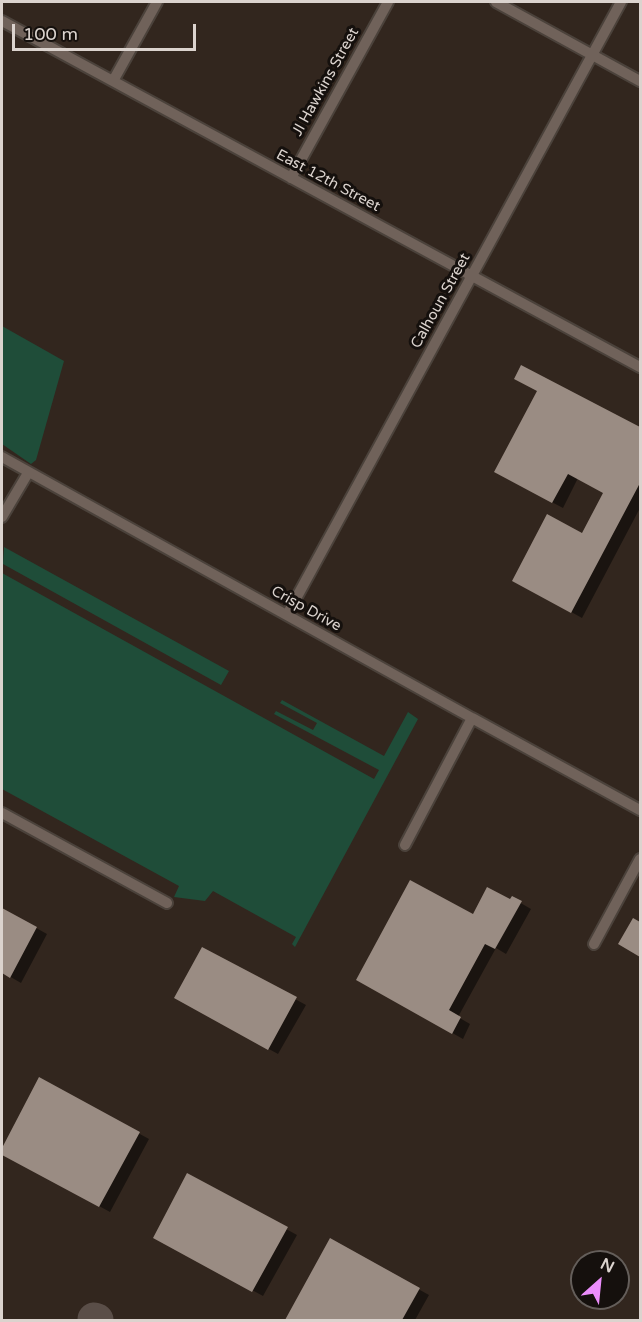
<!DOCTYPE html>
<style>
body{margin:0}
#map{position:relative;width:642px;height:1322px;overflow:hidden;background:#32261e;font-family:"Varela Round",sans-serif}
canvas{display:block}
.frame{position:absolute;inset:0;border:3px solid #dbd3ce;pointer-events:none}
.north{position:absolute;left:570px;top:1250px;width:60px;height:60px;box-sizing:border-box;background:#15100d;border:2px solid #645e5a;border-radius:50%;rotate:27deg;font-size:16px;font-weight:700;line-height:24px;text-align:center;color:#dbd3ce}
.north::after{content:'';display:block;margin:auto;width:21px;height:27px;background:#eb8dfb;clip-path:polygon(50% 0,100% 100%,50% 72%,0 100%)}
.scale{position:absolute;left:12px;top:24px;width:184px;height:27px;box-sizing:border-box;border:3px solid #dbd3ce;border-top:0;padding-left:8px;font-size:18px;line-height:21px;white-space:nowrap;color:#dbd3ce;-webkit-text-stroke:4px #15100d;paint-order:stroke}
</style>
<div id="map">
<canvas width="642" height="1322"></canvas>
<div class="frame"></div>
<div class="north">N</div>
<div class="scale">100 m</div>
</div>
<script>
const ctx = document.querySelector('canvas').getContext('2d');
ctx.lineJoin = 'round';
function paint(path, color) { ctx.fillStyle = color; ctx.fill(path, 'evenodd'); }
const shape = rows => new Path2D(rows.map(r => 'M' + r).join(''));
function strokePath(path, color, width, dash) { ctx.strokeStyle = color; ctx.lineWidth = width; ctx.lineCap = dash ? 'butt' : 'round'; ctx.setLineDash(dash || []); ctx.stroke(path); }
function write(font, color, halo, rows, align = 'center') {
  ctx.font = font + ' "Varela Round",sans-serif'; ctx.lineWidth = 6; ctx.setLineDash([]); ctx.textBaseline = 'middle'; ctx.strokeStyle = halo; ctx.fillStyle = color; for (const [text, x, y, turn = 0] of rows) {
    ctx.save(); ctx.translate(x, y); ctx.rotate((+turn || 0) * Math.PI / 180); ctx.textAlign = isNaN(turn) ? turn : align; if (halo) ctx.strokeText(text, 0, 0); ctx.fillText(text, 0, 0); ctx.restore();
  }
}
paint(shape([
 [2,326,64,361,36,460,31,464,2,444],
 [4,547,229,671,221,685,3,564],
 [2,573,374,779,379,770,274,714,276,711,313,730,317,723,280,703,282,700,384,756,408,712,418,719,295,947,292,944,296,937,213,891,205,901,174,897,179,886,2,789]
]), '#1f4d39');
paint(shape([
 [522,367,640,429,640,508,582,618,514,580,583,535,605,493,578,478,563,508,506,478,538,391],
 [512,898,531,909,506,954,496,948,458,1017,470,1024,463,1039,358,980,473,916,510,901],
 [2,909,47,934,21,983,2,972],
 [203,949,306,1005,278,1054,176,998],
 [39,1079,149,1139,110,1212,2,1153],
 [188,1175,297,1235,263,1296,155,1237],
 [330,1240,429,1295,415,1320,286,1320]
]), '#0007');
strokePath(shape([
 [94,1319,97,1320]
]), '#5a4e48', 33);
paint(shape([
 [521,365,640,427,640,483,571,613,512,581,547,514,582,533,603,493,568,474,552,503,494,472,537,391,514,379],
 [410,880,473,914,487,887,510,899,512,896,522,901,495,949,485,944,449,1010,461,1017,452,1034,356,980],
 [2,908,37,927,10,978,2,973],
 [633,918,640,922,640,957,618,944],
 [202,947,297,997,268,1050,174,998],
 [39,1077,140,1132,99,1207,2,1155,2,1148],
 [187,1173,288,1227,252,1292,153,1238],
 [330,1238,420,1288,402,1320,285,1320]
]), '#9a8c83');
const street = shape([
 [496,2,640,81],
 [2,21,640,367],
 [113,81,157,2],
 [291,178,388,2],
 [2,457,472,718,405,845],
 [2,517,28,473],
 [287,615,621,2],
 [472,718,640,810],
 [2,813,167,903],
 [594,944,640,859]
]);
strokePath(street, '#4b423b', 14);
strokePath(street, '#70625a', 10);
write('15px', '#dbd3ce', '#15100d', [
 ["Jl Hawkins Street",326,82,-61],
 ["East 12th Street",328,181,28],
 ["Calhoun Street",441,301,-61],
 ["Crisp Drive",306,609,29]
]);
</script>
